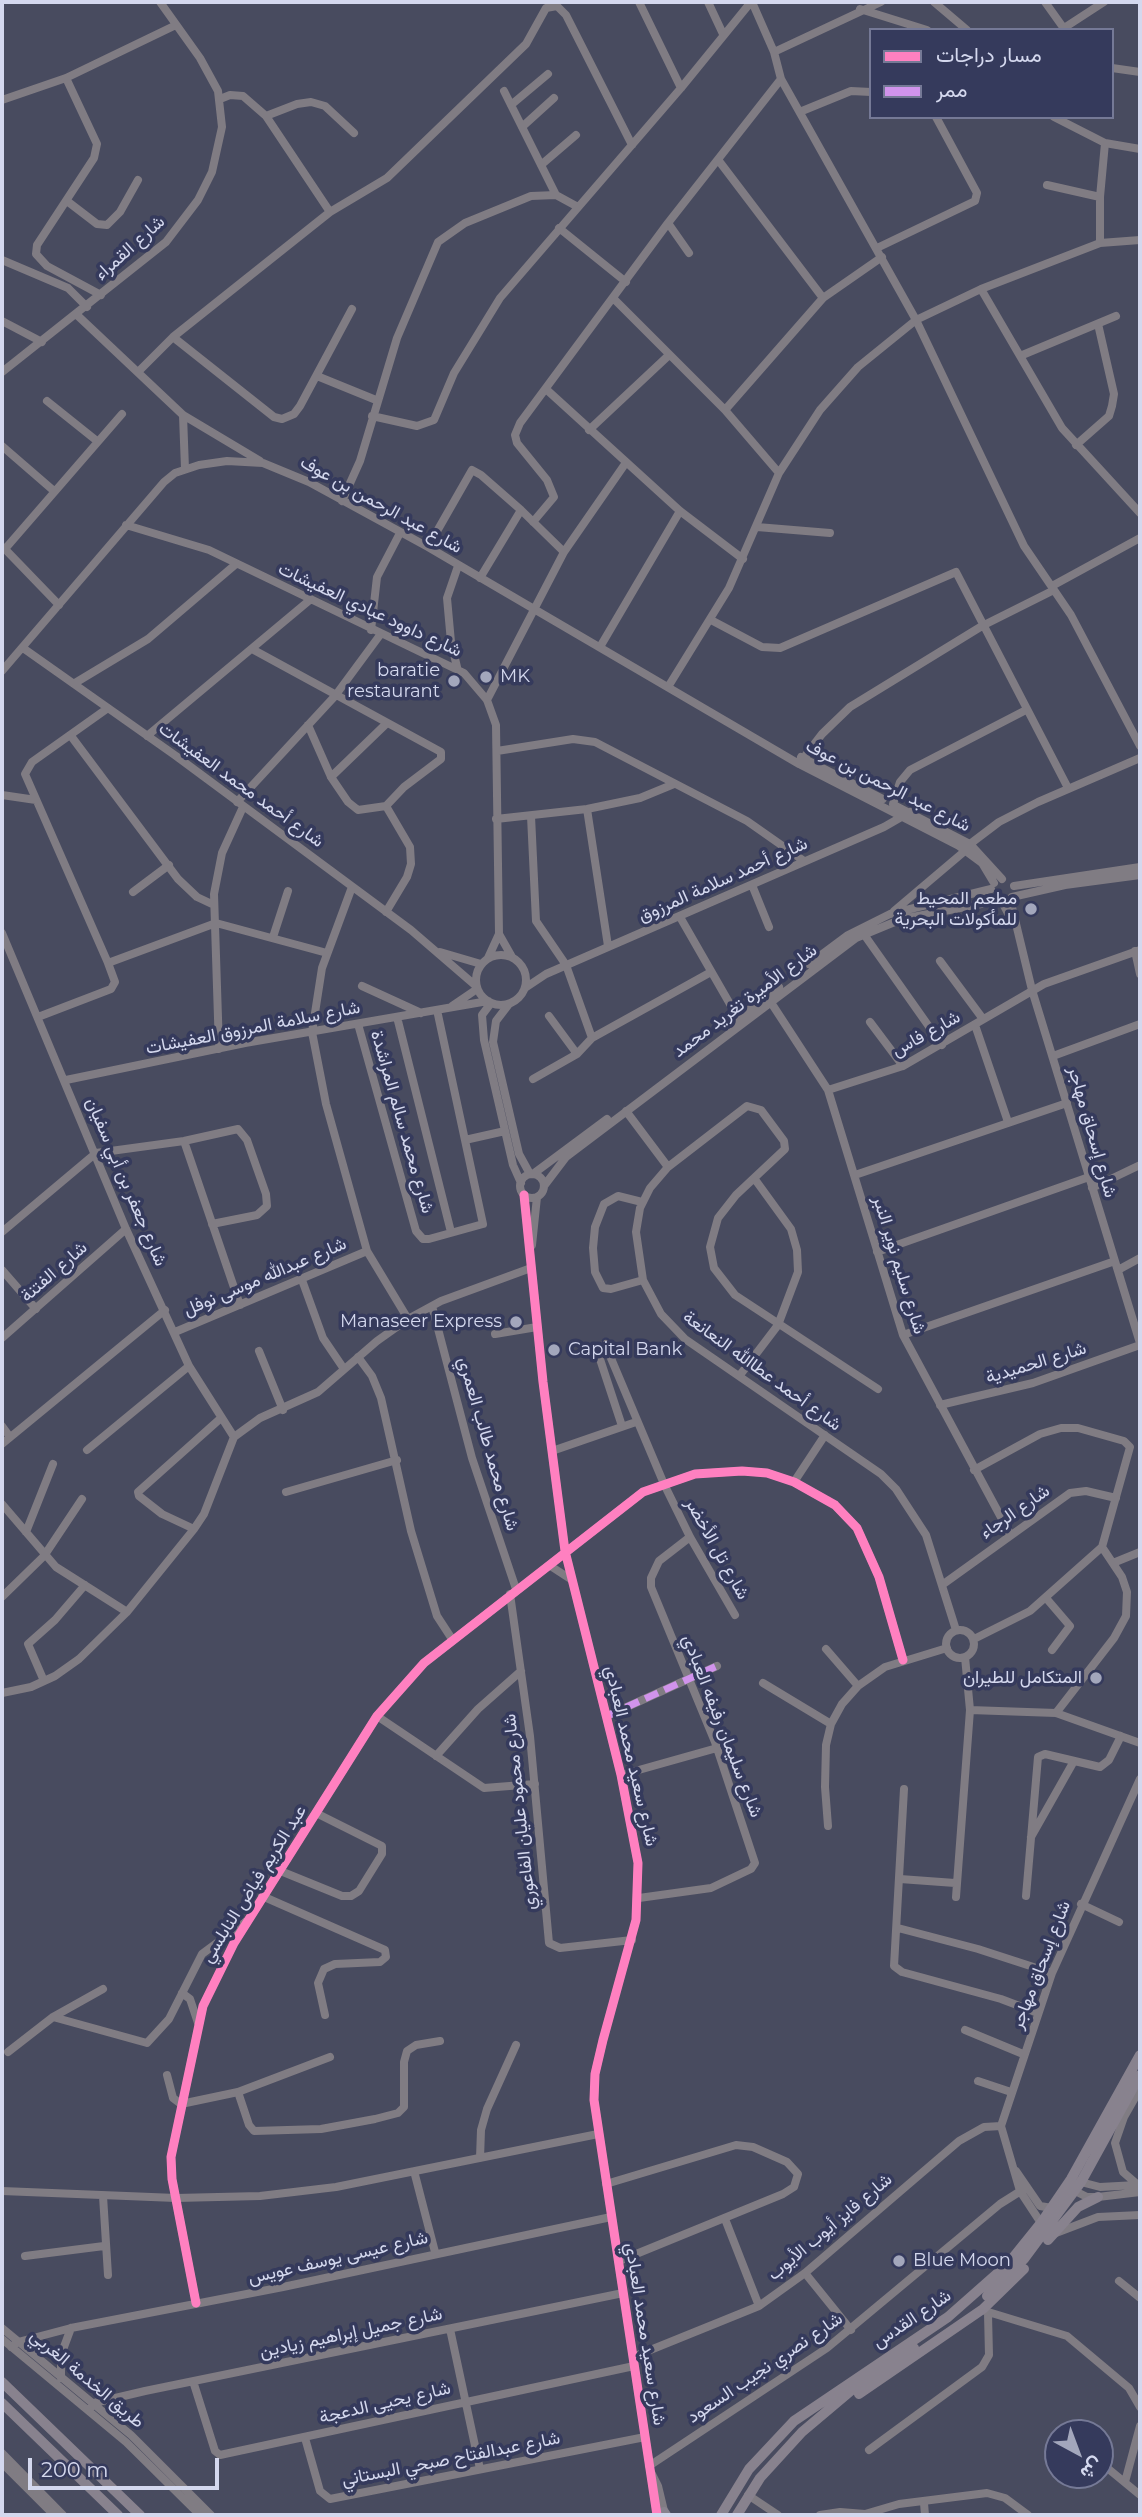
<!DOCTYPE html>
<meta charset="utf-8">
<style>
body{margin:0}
#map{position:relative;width:1142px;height:2517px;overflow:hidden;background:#484b5f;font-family:Montserrat,Vazirmatn,sans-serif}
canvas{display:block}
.frame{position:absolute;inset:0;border:4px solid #d4d8ee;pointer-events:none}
.legend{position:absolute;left:869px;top:28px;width:245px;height:91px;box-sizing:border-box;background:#353a5c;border:2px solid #757996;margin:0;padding:9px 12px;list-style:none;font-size:21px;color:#d4d8ee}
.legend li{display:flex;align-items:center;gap:14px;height:35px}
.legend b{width:35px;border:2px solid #757996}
.north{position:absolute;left:1044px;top:2419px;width:70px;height:70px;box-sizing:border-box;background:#353a5c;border:2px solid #757996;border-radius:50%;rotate:139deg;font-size:19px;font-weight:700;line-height:28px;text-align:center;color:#d4d8ee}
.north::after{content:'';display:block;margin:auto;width:24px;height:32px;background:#a3a7bc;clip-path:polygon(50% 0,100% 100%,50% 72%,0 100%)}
.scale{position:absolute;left:28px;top:2458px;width:191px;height:32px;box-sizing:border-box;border:4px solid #d4d8ee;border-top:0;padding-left:9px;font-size:21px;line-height:24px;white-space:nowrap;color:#d4d8ee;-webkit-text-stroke:5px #353a5c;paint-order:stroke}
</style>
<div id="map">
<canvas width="1142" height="2517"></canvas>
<div class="frame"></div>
<ul class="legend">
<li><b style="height:9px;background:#ff80c0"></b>مسار دراجات</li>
<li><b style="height:9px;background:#d193ec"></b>ممر</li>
</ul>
<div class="north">ش</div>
<div class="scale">200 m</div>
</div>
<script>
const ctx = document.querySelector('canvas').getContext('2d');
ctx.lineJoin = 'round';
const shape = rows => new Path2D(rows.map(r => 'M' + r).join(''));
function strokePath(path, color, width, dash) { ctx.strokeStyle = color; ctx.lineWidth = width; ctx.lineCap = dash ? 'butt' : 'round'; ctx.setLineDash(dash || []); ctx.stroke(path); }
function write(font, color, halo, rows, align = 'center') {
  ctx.font = font + ' Montserrat,Vazirmatn,sans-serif'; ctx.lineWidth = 7; ctx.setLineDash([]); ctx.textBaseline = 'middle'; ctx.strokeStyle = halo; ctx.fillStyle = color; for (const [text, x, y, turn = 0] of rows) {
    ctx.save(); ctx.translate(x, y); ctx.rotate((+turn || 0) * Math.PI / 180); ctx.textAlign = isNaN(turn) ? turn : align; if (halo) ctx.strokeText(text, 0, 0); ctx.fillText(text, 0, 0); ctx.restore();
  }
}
strokePath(shape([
 [639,2,681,88],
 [708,2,723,34],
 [752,2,774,52,781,79,916,320,1024,546,1071,615,1140,746],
 [934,2,967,30],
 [1045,2,1065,30],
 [860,9,927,30],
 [1064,28,1104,2],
 [774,52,881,2],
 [1112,68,1140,72],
 [66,78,97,144,94,158,37,245,36,254,47,266,101,295],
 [504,91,556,195],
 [220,99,230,95,243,96,266,116,330,212],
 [2,100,66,78,176,25],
 [511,105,548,74],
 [802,111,851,91,871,92],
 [266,116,297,104,311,102,325,106,354,133],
 [1054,117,1105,143,1140,149],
 [522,127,554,98],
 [719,161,823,298],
 [541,165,576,135],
 [1047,185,1100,197],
 [67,201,97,224,107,225,120,212,138,180],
 [668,223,689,253],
 [559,228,626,282],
 [1100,243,1100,197,1105,143],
 [877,248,975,201,977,193,936,117],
 [2,260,68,288,87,307],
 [981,289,1062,428,1140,513],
 [613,298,725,410,779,473],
 [77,315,183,415,260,461],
 [2,321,42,342],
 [173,337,274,417,282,419,294,414,300,406,352,309],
 [1020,356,1116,316],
 [139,371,173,337,330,212,387,178,526,44,546,8,557,6,566,15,632,145],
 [2,372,166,242,198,200,212,172,222,127,218,91,200,58,160,2],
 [317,376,376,400],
 [547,390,680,511,743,559],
 [47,401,97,441],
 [725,410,823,298,882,257],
 [183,415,185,469],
 [372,416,417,426,434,420,454,373,500,298,681,88,751,2],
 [589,430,668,356],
 [1076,445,1109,416,1112,406,1114,394,1098,324],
 [2,446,54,491],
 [342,501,360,461,397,338,438,242,465,223,531,196,556,195,578,207],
 [533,522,554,497,547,480,517,443,515,435,520,423,668,223,781,79],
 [126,525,209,550,464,673,487,700,496,725,499,934,512,957],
 [757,527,830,533],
 [428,547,472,470,481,475,521,510],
 [4,548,59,605],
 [5,549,122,414],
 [480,578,521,510,564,552],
 [1052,586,1140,538],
 [711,620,762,647,780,648,956,572,1068,788],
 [371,630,377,577,400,533],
 [600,647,680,511],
 [23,648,176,756,411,930,476,986],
 [252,649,441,752,441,759,404,787,386,806],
 [457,667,451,642,447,598,458,566],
 [2,671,164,482,175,473,199,465,227,461,263,463,309,482,428,547,799,764,959,846,982,863,994,883],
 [75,683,148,639,236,564],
 [668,687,729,588,779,473,820,410,858,367,916,320,981,289,1100,243,1140,240],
 [487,700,564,552,625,464],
 [108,708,32,762,25,774,108,963,216,923,327,953],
 [308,725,331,777,348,802,358,810,386,806,410,847,411,864,407,877,386,912],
 [71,736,178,879,197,897,214,905],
 [147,736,311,599],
 [497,751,573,739,595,742,747,821,804,861],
 [801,757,883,799],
 [799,764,822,734,850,707,982,626,1054,590],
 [331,777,387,723],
 [2,795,36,800],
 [237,802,335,696,380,635],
 [893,804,900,782,910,770,1026,710],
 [894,805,970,844,1002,879],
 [587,809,608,946],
 [531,816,536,921,566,965,592,1038],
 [496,819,587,809,640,798,674,784],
 [970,844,999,822,1038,802,1140,758],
 [752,885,769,927],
 [1014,886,1140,867],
 [352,887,322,968,312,1032,326,1104,367,1251,408,1319],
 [133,892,169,865],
 [1012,897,1065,885,1140,875],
 [1010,899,1032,990,1140,1343],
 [1002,902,1013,923],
 [894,911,966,850],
 [680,917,738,1018],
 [2,933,126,1229,189,1366,234,1437],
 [863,933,942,1045],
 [273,937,288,891],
 [1135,951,1140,974],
 [440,952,481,964],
 '476 980a25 25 0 1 1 50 0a25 25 0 1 1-50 0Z',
 [488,958,499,934],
 [940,961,983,1019],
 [809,964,848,935,890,914,991,889],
 [362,986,421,1013],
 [525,988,546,974,884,827,910,812],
 [770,1001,828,1090,903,1335,1010,1534],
 [491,1003,482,1015,484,1040,513,1165,521,1183],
 [509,1004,496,1021,493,1042,519,1154,530,1174],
 [452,1006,477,989],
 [549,1016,577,1054],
 [38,1017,111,989,115,982,108,963],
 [397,1017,451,1232],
 [870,1022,903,1066],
 [358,1024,416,1231,423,1239,429,1239,483,1224,437,1010],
 [975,1025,1008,1122],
 [728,1026,779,987],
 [219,1049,214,894,222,853,243,807],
 [1053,1056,1140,1024],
 [533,1079,577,1054,592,1038,711,972],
 [66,1080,245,1043,488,1001],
 [828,1090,903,1066,1044,984,1140,950],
 [626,1111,668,1167],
 [465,1140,505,1131],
 [184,1141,240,1305],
 [533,1174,607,1119],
 '520 1186a12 12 0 1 1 24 0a12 12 0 1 1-24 0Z',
 [855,1175,1067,1103],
 [544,1186,566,1157,856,938,902,919,997,901],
 [1092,1188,1140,1165],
 [524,1195,543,1382,565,1551,621,1775,638,1863,636,1920,603,2040,595,2074,594,2100,657,2515],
 [642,1202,618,1196,604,1204,595,1227,593,1248,595,1272,603,1288,611,1289,643,1280],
 [2,1232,96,1153,184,1141,238,1129,247,1140,266,1194,267,1206,257,1215,212,1224],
 [532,1245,537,1197],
 [877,1252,1089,1177],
 [2,1270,36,1309],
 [1118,1270,1140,1258],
 [302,1280,323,1338,344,1369],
 [432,1306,472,1458,516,1589],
 [175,1332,367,1251],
 [495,1334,537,1327],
 [903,1335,1115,1261],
 [2,1338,126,1229],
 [605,1344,664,1484,690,1537,735,1615],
 [596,1347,622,1426],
 [259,1351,283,1410],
 [358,1357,372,1376,381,1398,411,1531,437,1616,452,1639],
 [740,1375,778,1325,798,1272,797,1250,791,1229,754,1178],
 [878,1389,735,1295,714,1268,710,1247,718,1218,736,1195,785,1149,784,1141,761,1110,747,1106,668,1167,650,1188,640,1208,636,1232,643,1280,661,1314,685,1339,881,1474,896,1489,926,1535,956,1630],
 [940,1405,1033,1383,1140,1345],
 [2,1426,10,1437],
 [2,1444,165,1310],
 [87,1450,189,1366],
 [552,1451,636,1422],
 [794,1482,825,1435],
 [286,1492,397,1460],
 [2,1504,56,1567,127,1612],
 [194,1529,162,1514,139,1496,138,1492,221,1418],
 [26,1532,53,1464],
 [1113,1563,1140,1552],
 [552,1567,572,1580],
 [942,1585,1070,1493,1086,1491,1116,1498],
 [510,1594,530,1736,549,1943,560,1948,632,1940],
 [2,1597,44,1556,82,1499],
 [1046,1598,1070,1626,1052,1650],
 '946 1644a14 14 0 1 1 28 0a14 14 0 1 1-28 0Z',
 [974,1639,1030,1611,1102,1547,1130,1447,1124,1441,1078,1428,1061,1428,1040,1434,974,1470],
 [826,1649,858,1686],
 [44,1681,28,1644,55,1620,85,1585],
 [763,1683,831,1724],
 [2,1693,31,1687,55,1676,79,1659,127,1612,194,1529,204,1514,234,1437,260,1418,318,1392,377,1341,408,1319,441,1301,531,1268],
 [970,1710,1056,1713,1140,1743],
 [1056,1713,1114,1638,1126,1616,1127,1592,1122,1577,1102,1547],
 [377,1716,484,1788,535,1784],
 [607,1716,717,1666],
 [436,1756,478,1709,521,1671],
 [621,1775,717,1748],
 [904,1789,894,1966,902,1972,1001,1999,1038,2013],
 [828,1826,825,1787,826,1745,831,1724,842,1704,858,1686,885,1667,947,1648],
 [1031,1837,1074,1761],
 [278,1870,342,1896,351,1896,359,1891,382,1854,382,1846,316,1813],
 [900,1879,955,1883],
 [262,1896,385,1950,386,1957,380,1962,335,1964,324,1969,318,1983,325,2015],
 [1026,1896,1038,1757,1045,1754,1100,1767,1109,1760,1121,1736],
 [956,1897,970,1710,965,1657],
 [639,1898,711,1888,751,1869,755,1863,715,1742,651,1587,651,1578,659,1561,690,1537],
 [1081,1904,1119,1922],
 [898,1928,978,1949,1052,1973],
 [182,1993,190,1999,198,2023],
 [53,2017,147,2043,169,2019,202,1954,245,1922],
 [965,2030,1023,2054],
 [8,2052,53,2017,103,1989],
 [167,2075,173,2098,181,2104,238,2092,330,2057],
 [978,2081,1011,2092],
 [238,2092,249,2125,254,2131,321,2129,375,2119,398,2113,404,2107,404,2062,407,2051,416,2045,440,2041],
 [480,2158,481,2130,487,2109,516,2045],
 [414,2171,435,2252],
 [1016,2171,1040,2206,1052,2208],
 [1077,2181,1100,2187,1137,2185],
 [606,2184,736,2145,753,2147,787,2162,798,2174,794,2187,783,2194,619,2261],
 [1138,2185,1123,2172,1115,2143,1124,2117,1140,2089],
 [1071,2189,1087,2197,1098,2197,1140,2192],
 [2,2191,176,2198,260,2196,336,2187,598,2134],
 [103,2196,108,2275],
 [725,2219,759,2306],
 [1041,2223,1020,2191,1001,2126,1052,1973,1140,1779],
 [1056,2233,1098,2217,1140,2215],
 [25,2256,104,2246],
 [805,2273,851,2330],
 [1119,2281,1140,2298],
 [196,2303,172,2179,171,2157,203,2006,234,1943,377,1716,424,1663,643,1492,695,1474,742,1471,767,1473,794,1482,835,1505,857,1528,879,1577,903,1660],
 [985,2311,1067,2336,1129,2388,1140,2407],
 [2,2328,131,2435,211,2515],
 [450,2329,480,2469],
 [2,2339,126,2442,200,2515],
 [11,2347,18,2342,71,2328,283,2287,611,2217],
 [633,2357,759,2306,805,2273,959,2141,984,2127,1001,2126],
 [61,2378,61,2355,71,2328],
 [193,2381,215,2451,220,2455,634,2366],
 [89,2410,94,2403,145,2391,623,2293],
 [305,2438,320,2491,330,2499,645,2437],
 [869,2450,982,2367,989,2355,988,2314],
 [2,2453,63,2515],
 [1100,2462,1140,2495],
 [2,2463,54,2515],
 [649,2466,827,2348,1000,2204,1027,2187],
 [651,2472,658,2486,665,2515],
 [1125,2482,1140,2426],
 [748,2495,778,2515],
 [924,2503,925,2515],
 [820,2515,840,2512,865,2514,899,2504,987,2493,1005,2498,1028,2515]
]), '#807c83', 8);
strokePath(shape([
 [1048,2240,1078,2207,1098,2197],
 [987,2296,1024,2259,1081,2182,1140,2075],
 [2,2382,140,2515],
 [859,2394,983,2309,1024,2269],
 [2,2403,118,2515],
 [664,2512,666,2515],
 [721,2515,749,2469,794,2421,948,2317,1008,2264,1041,2223,1071,2179,1140,2055],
 [737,2515,760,2478,802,2432,853,2389,914,2348]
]), '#88828e', 10);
strokePath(shape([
 [607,1716,717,1666]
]), '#d193ec', 7, [14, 7]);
strokePath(shape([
 [524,1195,543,1382,565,1551,621,1775,638,1863,636,1920,603,2040,595,2074,594,2100,657,2515],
 [196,2303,172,2179,171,2157,203,2006,234,1943,377,1716,424,1663,643,1492,695,1474,742,1471,767,1473,794,1482,835,1505,857,1528,879,1577,903,1660]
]), '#ff80c0', 9);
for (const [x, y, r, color] of [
 [486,677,7,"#a3a7bc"],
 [454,681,7,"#a3a7bc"],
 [1031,909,7,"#a3a7bc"],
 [516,1322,7,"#a3a7bc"],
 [554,1350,7,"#a3a7bc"],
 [1096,1678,7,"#a3a7bc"],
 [899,2261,7,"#a3a7bc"]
]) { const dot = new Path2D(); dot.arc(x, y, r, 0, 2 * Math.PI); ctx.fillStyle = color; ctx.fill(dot); strokePath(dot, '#353a5c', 2.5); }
write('18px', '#d4d8ee', '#353a5c', [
 ["شارع القمراء",130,248,-42],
 ["شارع عبد الرحمن بن عوف",381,505,29],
 ["شارع داوود عبادي العفيشات",370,610,25],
 ["شارع أحمد محمد العفيشات",241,785,36],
 ["شارع عبد الرحمن بن عوف",888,786,27],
 ["شارع أحمد سلامة المرزوق",723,880,-24],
 ["شارع الأميرة تغريد محمد",745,1001,-37],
 ["شارع سلامة المرزوق العفيشات",253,1028,-11],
 ["شارع فاس",926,1034,-29],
 ["شارع محمد سالم المراشدة",402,1122,74],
 ["شارع إسحاق مهاجر",1092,1132,74],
 ["شارع جعفر بن أبي سفيان",126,1182,67],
 ["شارع سليم نوير النبر",899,1265,73],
 ["شارع الفتنة",54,1272,-41],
 ["شارع عبدالله موسى نوفل",265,1277,-23],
 ["شارع الحميدية",1036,1363,-17],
 ["شارع أحمد عطاالله النعانعة",762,1371,36],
 ["شارع محمد طالب العمري",488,1444,74],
 ["شارع الرجاء",1015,1512,-35],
 ["شارع تل الأخضر",717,1549,61],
 ["شارع سليمان رفيفه العبادي",722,1726,69],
 ["شارع سعيد محمد العبادي",631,1756,77],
 ["شارع محمود عليان الفاعوري",520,1812,-96],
 ["عبد الكريم فياض النابلسي",254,1884,-58],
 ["شارع إسحاق مهاجر",1041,1965,-69],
 ["شارع فايز أيوب الأيوب",830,2227,-40],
 ["شارع عيسى يوسف عويس",338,2258,-13],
 ["شارع القدس",912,2319,-34],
 ["شارع جميل إبراهيم زيادين",351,2333,-12],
 ["شارع سعيد محمد العبادي",645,2334,81],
 ["شارع نصري نجيب السعود",765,2368,-34],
 ["طريق الخدمة الغربي",87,2379,40],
 ["شارع يحيى الدعجة",385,2403,-13],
 ["شارع عبدالفتاح صبحي البستاني",451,2459,-11]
]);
write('18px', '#d4d8ee', '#353a5c', [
 ["baratie",440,671],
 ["restaurant",440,692],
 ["MK",500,677,"left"],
 ["مطعم المحيط",1017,899],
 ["للمأكولات البحرية",1017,920],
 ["Manaseer Express",502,1322],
 ["Capital Bank",568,1350,"left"],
 ["المتكامل للطيران",1082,1678],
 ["Blue Moon",913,2261,"left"]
], 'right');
</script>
